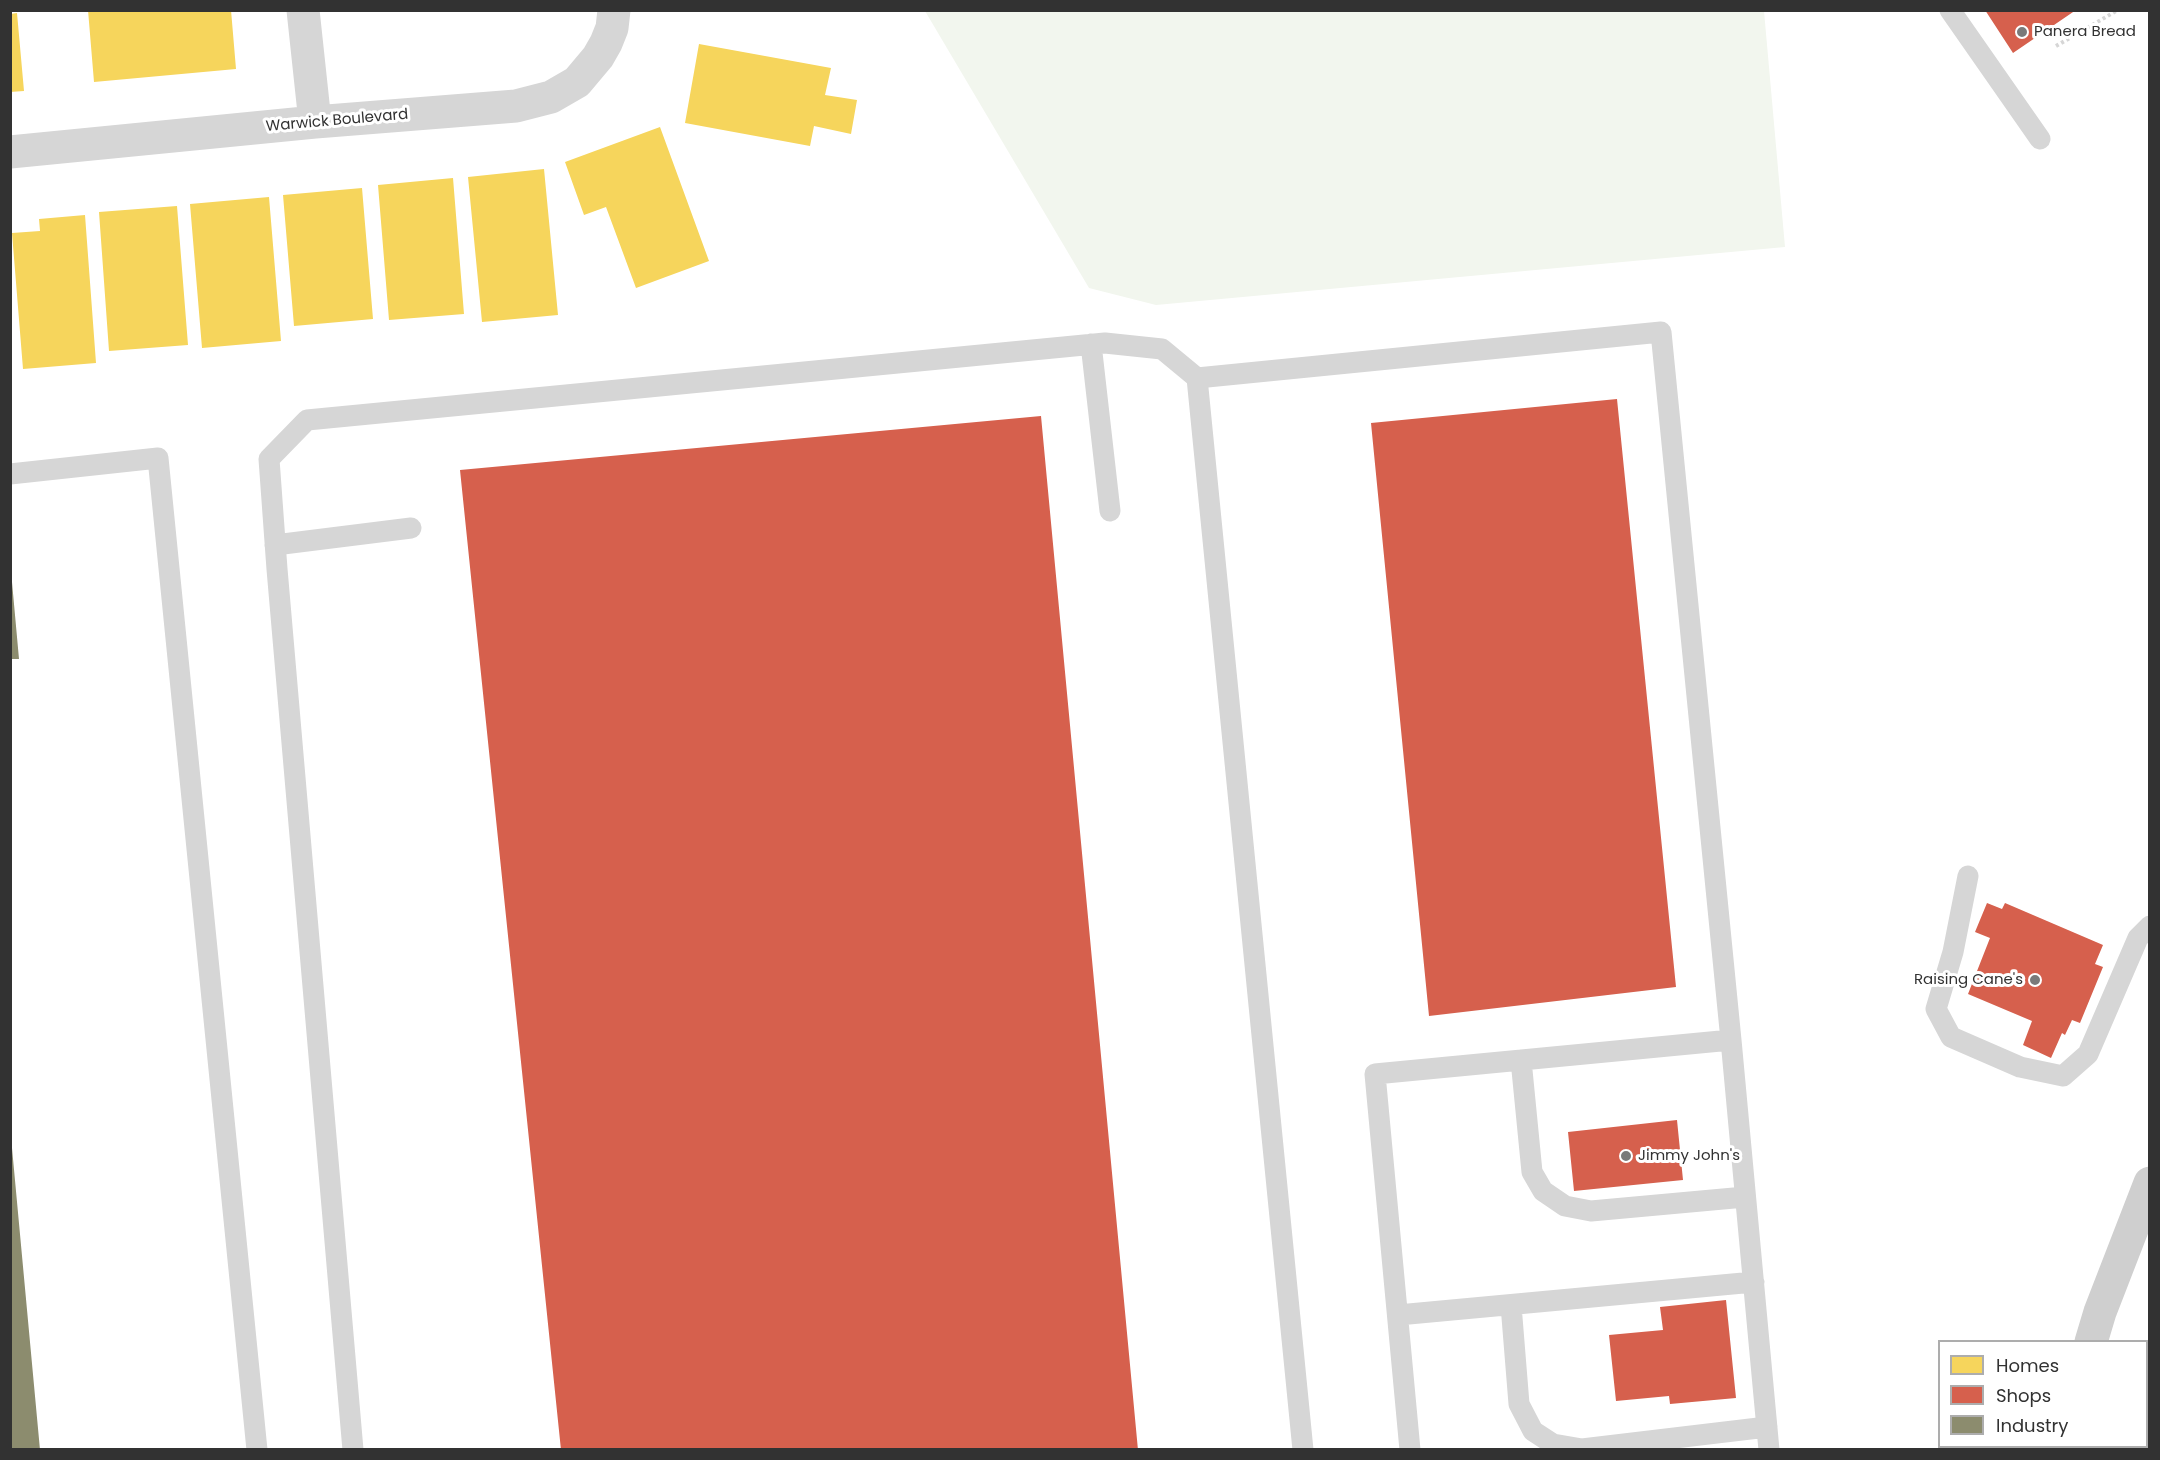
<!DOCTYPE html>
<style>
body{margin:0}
#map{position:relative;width:2160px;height:1460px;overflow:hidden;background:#fff;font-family:Poppins,sans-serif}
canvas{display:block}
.frame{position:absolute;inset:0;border:12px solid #323232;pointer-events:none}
.legend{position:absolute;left:1938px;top:1340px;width:210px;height:108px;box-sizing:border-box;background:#fff;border:2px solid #adadad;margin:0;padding:8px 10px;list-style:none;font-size:18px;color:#323232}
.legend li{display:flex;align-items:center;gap:12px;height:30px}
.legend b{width:30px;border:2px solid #adadad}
</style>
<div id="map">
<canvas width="2160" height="1460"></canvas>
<div class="frame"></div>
<ul class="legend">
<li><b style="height:16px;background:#f6d55c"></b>Homes</li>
<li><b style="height:16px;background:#d6604d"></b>Shops</li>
<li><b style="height:16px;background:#8c8c6e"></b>Industry</li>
</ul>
</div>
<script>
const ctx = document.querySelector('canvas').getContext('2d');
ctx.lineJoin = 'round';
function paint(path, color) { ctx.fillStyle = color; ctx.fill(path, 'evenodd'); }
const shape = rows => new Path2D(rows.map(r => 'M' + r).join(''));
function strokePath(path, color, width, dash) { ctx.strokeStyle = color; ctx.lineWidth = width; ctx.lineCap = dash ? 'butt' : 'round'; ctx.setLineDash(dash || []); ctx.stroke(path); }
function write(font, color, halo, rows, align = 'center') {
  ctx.font = font + ' Poppins,sans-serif'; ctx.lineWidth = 6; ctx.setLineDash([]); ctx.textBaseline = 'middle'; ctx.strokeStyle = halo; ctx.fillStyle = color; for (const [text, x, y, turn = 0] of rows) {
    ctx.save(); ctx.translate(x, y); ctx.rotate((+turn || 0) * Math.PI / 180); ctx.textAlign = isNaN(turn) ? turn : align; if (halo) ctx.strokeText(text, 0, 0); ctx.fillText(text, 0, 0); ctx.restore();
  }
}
paint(shape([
 [925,11,1764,11,1785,247,1156,305,1089,288]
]), '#f2f6ee');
paint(shape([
 [88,10,231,10,236,69,94,82],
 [17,13,24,91,10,92,10,14],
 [699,44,831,68,825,95,857,100,851,134,814,126,810,146,685,123],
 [660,127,709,261,636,288,606,207,584,215,565,162],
 [544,169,558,315,482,322,468,177],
 [453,178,464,314,389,320,378,185],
 [362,188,373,319,294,326,283,195],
 [269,197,281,341,202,348,190,204],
 [177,206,188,345,109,351,99,212],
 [85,215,96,363,23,369,12,233,40,231,39,219]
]), '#f6d55c');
paint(shape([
 [1985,10,2076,10,2013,53],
 [1617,399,1676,987,1429,1016,1371,423],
 [1041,416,1138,1450,561,1450,460,470],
 [1987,903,2002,909,2005,903,2103,945,2095,964,2103,967,2080,1023,2072,1020,2065,1035,2062,1033,2051,1058,2023,1045,2032,1021,1968,994,1990,938,1975,932],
 [1677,1120,1683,1180,1574,1191,1568,1132],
 [1726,1300,1736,1398,1670,1404,1669,1396,1616,1401,1609,1335,1663,1330,1660,1307]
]), '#d6604d');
paint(shape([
 [10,582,12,582,19,659,10,659],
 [10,1148,12,1148,40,1450,10,1450]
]), '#8c8c6e');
strokePath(shape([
 [2056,46,2118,10]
]), '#d6d6d6', 4, [3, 3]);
strokePath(shape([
 [1950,10,2040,139],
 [1091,344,1110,511],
 [10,474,158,458,257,1450],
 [275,545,411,528],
 [1968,876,1953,952,1936,1009,1951,1037,2020,1067,2063,1076,2088,1054,2138,938,2150,926],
 [1521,1060,1532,1172,1543,1191,1565,1206,1591,1211,1745,1197],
 [1511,1305,1519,1404,1533,1431,1553,1444,1582,1449,1767,1427],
 [1398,1315,1754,1282],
 [353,1450,277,569,269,459,307,420,1105,343,1162,349,1197,378],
 [1303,1450,1197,378,1661,332,1731,1040],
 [1410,1450,1375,1074,1731,1040,1769,1450]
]), '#d6d6d6', 21);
strokePath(shape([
 [303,10,315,122],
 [10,152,315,122,516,106,551,97,577,82,598,57,606,43,612,28,614,10]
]), '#d6d6d6', 33);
strokePath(shape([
 [2091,1342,2100,1312,2150,1183],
 [2060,1450,2061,1446]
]), '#cfcfcf', 33);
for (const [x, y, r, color] of [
 [2022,32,6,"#7a7a7a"],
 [2035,980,6,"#7a7a7a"],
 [1626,1156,6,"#7a7a7a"]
]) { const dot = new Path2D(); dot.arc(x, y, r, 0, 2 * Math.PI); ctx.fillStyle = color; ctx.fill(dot); strokePath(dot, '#fff', 2); }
write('15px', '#323232', '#fff', [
 ["Panera Bread",2034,32],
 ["Raising Cane's",2023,980,"right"],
 ["Jimmy John's",1638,1156]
], 'left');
write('15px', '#323232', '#fff', [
 ["Warwick Boulevard",337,121,-5]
]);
</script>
